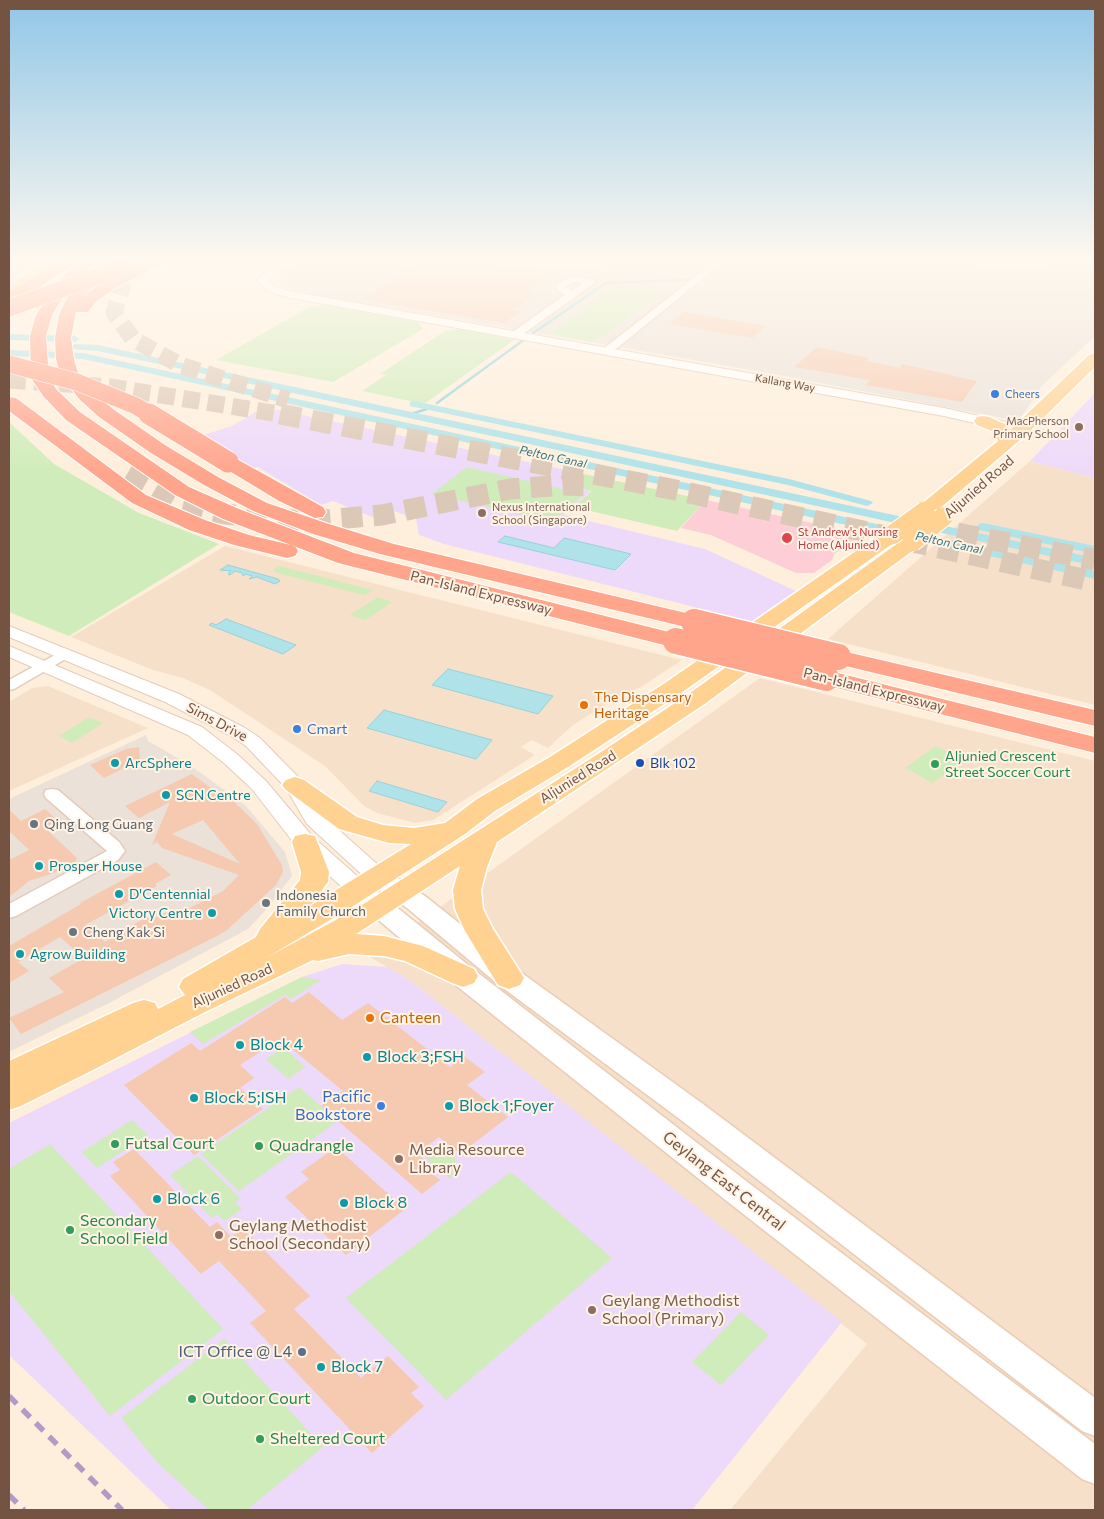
<!DOCTYPE html>
<style>
body{margin:0}
#map{position:relative;width:1104px;height:1519px;overflow:hidden;background:#feefdc;font-family:Commissioner,sans-serif}
canvas{display:block}
.frame{position:absolute;inset:0;border:10px solid #755343;pointer-events:none}
</style>
<div id="map">
<canvas width="1104" height="1519"></canvas>
<div class="frame"></div>
</div>
<script>
const ctx = document.querySelector('canvas').getContext('2d');
ctx.lineJoin = 'round';
function paint(path, color) { ctx.fillStyle = color; ctx.fill(path, 'evenodd'); }
const shape = rows => new Path2D(rows.map(r => 'M' + r).join(''));
function strokePath(path, color, width, dash) { ctx.strokeStyle = color; ctx.lineWidth = width; ctx.lineCap = dash ? 'butt' : 'round'; ctx.setLineDash(dash || []); ctx.stroke(path); }
function write(font, color, halo, rows, align = 'center') {
  ctx.font = font + ' Commissioner,sans-serif'; ctx.lineWidth = 4; ctx.setLineDash([]); ctx.textBaseline = 'middle'; ctx.strokeStyle = halo; ctx.fillStyle = color; for (const [text, x, y, turn = 0] of rows) {
    ctx.save(); ctx.translate(x, y); ctx.rotate((+turn || 0) * Math.PI / 180); ctx.textAlign = isNaN(turn) ? turn : align; if (halo) ctx.strokeText(text, 0, 0); ctx.fillText(text, 0, 0); ctx.restore();
  }
}
paint(shape([
 [1030,461,1095,478,1095,705,828,639],
 [225,546,416,594,682,660,641,687,617,697,573,725,548,748,532,740,521,747,535,755,433,820,415,823,377,813,364,806,325,766,210,690,183,678,153,670,71,637],
 [760,678,1095,761,1095,1510,730,1510,867,1344,412,982,370,957],
 [48,686,148,728,9,791,9,702,32,688]
]), '#f6e0ca');
paint(shape([
 [9,263,46,263,9,286],
 [297,263,1095,263,1095,336,1042,386,1020,419,1008,419,763,372,311,294,293,290,280,284,277,281,282,271],
 [146,735,148,741,190,765,246,806,285,852,292,876,264,912,248,929,111,1002,9,1052,9,799]
]), '#ebe1d9');
paint(shape([
 [1095,393,1095,478,1030,461],
 [264,407,576,472,563,485,591,491,564,515,705,549,796,591,754,622,444,544,419,535,416,519,391,510,375,518,333,501,321,505,258,467,253,468,200,436,232,426],
 [342,964,388,967,412,982,842,1322,692,1510,171,1510,9,1355,9,1123,302,977]
]), '#edd9fa');
paint(shape([
 [706,500,863,534,834,554,832,560,814,573,796,573,711,535,681,528]
]), '#fdced6');
paint(shape([
 [505,263,607,263,589,276],
 [628,285,626,286,661,293,599,339,589,341,550,334,614,286],
 [324,305,418,322,423,329,333,382,216,360,309,307],
 [461,329,514,340,424,404,362,391,386,375,380,374,445,331],
 [9,422,54,464,139,513,219,544,69,636,9,612],
 [467,467,584,494,552,522,432,494],
 [579,473,706,500,677,531,573,507,592,491,565,485],
 [279,566,373,590,364,595,277,573,273,570],
 [378,597,392,602,365,620,350,615],
 [89,717,103,723,72,743,59,736],
 [936,746,964,760,933,783,905,768],
 [302,977,321,980,291,999,285,995,203,1044,190,1032],
 [284,1048,305,1067,288,1079,266,1059],
 [299,1087,338,1121,239,1191,201,1154],
 [132,1120,148,1135,97,1168,82,1152],
 [50,1144,223,1329,110,1416,9,1291,9,1169],
 [442,1146,456,1158,451,1179,426,1158],
 [198,1156,240,1198,235,1202,242,1209,224,1221,217,1214,212,1218,170,1175],
 [511,1172,612,1258,446,1400,346,1298],
 [741,1312,769,1335,721,1385,692,1362],
 [224,1339,323,1447,247,1510,209,1510,158,1463,121,1418]
]), '#d0ecba');
const water = shape([
 [505,536,554,548,564,538,631,554,615,570,498,542,505,536],
 [228,565,278,579,280,581,275,584,257,577,249,579,252,576,246,574,243,576,242,573,235,571,230,575,228,574,231,571,220,570,228,565],
 [226,619,296,645,283,654,209,625,212,623,216,625,226,619],
 [448,669,553,696,538,714,432,685,448,669],
 [384,710,492,740,476,759,367,728,384,710],
 [377,781,447,802,438,812,369,791,377,781]
]);
paint(water, '#afe3e9');
strokePath(water, '#95d3db', 1);
strokePath(shape([
 [533,333,606,283,688,280],
 [437,403,525,339],
 [411,414,430,408]
]), '#95d3db', 2.5);
paint(shape([
 [9,334,75,336,80,339,75,342,9,340,9,334],
 [75,344,98,345,1095,558,1095,566,98,351,72,349,70,347,75,344],
 [9,350,83,353,1095,571,1095,579,83,359,9,356,9,350],
 [414,401,789,479,871,501,873,503,867,506,788,485,410,406,410,402,414,401],
 [983,523,1095,546,1095,554,979,530,977,527,979,524,983,523]
]), '#afe3e9');
paint(shape([
 [415,263,478,263,550,274,524,293,534,294,513,310,521,312,504,323,361,299,404,274,401,272],
 [684,312,766,326,752,338,669,324],
 [817,347,869,358,866,361,900,368,902,364,977,381,962,402,866,385,870,380,794,367],
 [139,747,140,760,104,778,90,765,126,749],
 [192,774,222,796,226,794,257,824,282,865,283,872,276,885,227,930,219,935,21,1034,9,1018,64,992,49,978,84,958,60,937,18,962,29,971,9,983,9,946,81,904,80,903,156,862,171,875,155,884,157,886,85,925,105,942,146,917,152,919,168,912,174,916,223,891,239,875,162,848,157,842,152,845,170,802,139,818,125,806],
 [203,820,240,864,172,834],
 [9,809,21,821,45,809,58,821,44,827,77,858,75,863,54,873,29,881,9,897,9,860,29,850,9,831],
 [309,992,342,1020,368,1003,450,1067,464,1056,485,1072,467,1085,508,1117,460,1154,439,1137,417,1154,434,1168,430,1172,440,1180,422,1194,321,1106,343,1091,280,1039,240,1065,254,1078,240,1088,263,1109,194,1155,124,1085,191,1043,200,1051,285,997,292,1003],
 [336,1147,405,1209,346,1255,285,1197,309,1179,301,1172],
 [134,1149,210,1227,217,1222,231,1237,243,1229,310,1296,294,1309,361,1378,388,1356,419,1387,411,1393,424,1406,372,1453,250,1323,266,1311,252,1296,219,1261,201,1274,110,1176,120,1170,113,1162]
]), '#f6cab1');
strokePath(shape([
 [145,263,124,281,114,313,133,339,180,365,288,400],
 [9,380,111,387,286,415]
]), '#dcc8b6', 17, [17, 8]);
strokePath(shape([
 [280,414,671,489,1095,582],
 [127,474,175,502,217,513,275,520,323,520,382,515,510,489,564,485,592,486],
 [957,533,1095,560]
]), '#dcc8b6', 21, [21, 11]);
const minor = shape([
 [713,263,722,263,611,353,603,353,603,349,713,263],
 [971,263,1052,263,1048,266,993,268,975,266,971,263],
 [573,276,594,280,596,282,519,337,511,337,511,333,565,295,557,289,556,284,573,276],
 [574,282,583,283,572,291,565,287,574,282],
 [64,650,69,651,71,654,69,657,14,689,9,690,9,680,64,650],
 [52,789,58,790,119,842,125,851,118,860,16,916,9,918,9,904,107,851,46,798,44,794,46,790,52,789]
]);
const tertiary = shape([
 [275,263,287,263,269,280,274,286,289,291,944,408,1045,431,1047,434,1040,438,944,416,286,297,266,290,257,280,275,263],
 [9,626,179,694,245,728,260,738,302,781,322,815,386,872,389,877,386,882,378,884,370,882,307,824,286,788,246,746,231,736,165,702,9,637,9,626],
 [9,646,202,727,238,755,266,781,313,837,366,884,369,889,366,894,358,896,350,894,297,847,252,789,224,763,188,735,9,657,9,646]
]);
const secondary = shape([
 [378,869,387,871,425,896,519,971,703,1104,1095,1398,1095,1436,1082,1431,681,1120,499,985,407,908,369,883,366,877,369,871,378,869],
 [358,881,367,883,473,969,750,1184,1095,1444,1095,1484,1082,1479,728,1202,453,983,349,895,345,889,349,883,358,881]
]);
const primary = shape([
 [43,263,59,263,27,285,18,294,9,294,9,287,17,279,43,263],
 [1095,353,1095,367,1027,434,932,515,925,517,918,515,915,511,918,507,998,441,994,432,977,425,974,421,977,417,983,416,989,417,1007,425,1010,430,1089,355,1095,353],
 [892,529,899,531,902,535,899,539,681,693,568,767,495,811,465,834,355,905,266,958,354,910,598,754,690,693,905,538,912,536,919,538,922,542,919,546,706,703,497,842,487,867,481,890,483,909,493,929,524,978,520,985,509,989,498,985,465,931,455,909,453,890,460,866,356,934,384,936,423,946,474,969,478,976,474,983,463,987,452,983,405,961,384,956,349,954,318,961,313,960,205,1012,89,1072,21,1106,9,1110,9,1061,133,1003,144,1000,155,1003,158,1009,185,995,179,987,183,979,256,937,260,929,300,880,301,872,292,842,295,836,305,834,315,836,329,872,328,882,310,906,411,844,389,843,339,829,286,790,282,785,286,780,295,777,304,780,357,817,383,825,414,828,445,823,477,799,550,757,665,683,885,531,892,529]
]);
const motorway = shape([
 [57,263,75,263,31,293,9,303,9,292,57,263],
 [79,263,96,263,70,286,52,315,46,336,49,378,56,389,80,412,189,487,239,509,354,553,685,636,688,641,685,646,676,648,338,563,223,519,175,495,66,420,43,396,31,378,30,336,36,315,59,280,79,263],
 [142,263,161,263,158,266,112,290,95,303,88,312,76,312,71,338,74,359,78,373,91,391,113,409,165,445,218,477,267,503,329,524,394,544,703,617,706,622,703,627,694,629,380,554,313,534,253,511,204,485,151,453,99,417,79,399,60,373,56,359,55,338,59,315,68,296,88,274,93,272,98,274,101,277,85,295,100,284,142,263],
 [9,397,16,398,146,495,205,520,249,535,295,546,298,551,295,556,287,558,234,545,189,530,132,503,9,411,9,397],
 [228,456,235,458,323,507,326,512,323,517,315,518,279,501,221,466,218,462,221,458,228,456],
 [838,650,1095,710,1095,726,829,662,826,657,829,652,838,650],
 [826,670,1095,737,1095,753,817,683,813,678,817,673,826,670]
]);
strokePath(minor, '#e4ccbb', 3);
strokePath(tertiary, '#e4ccbb', 2);
strokePath(secondary, '#eacdb7', 3);
strokePath(primary, '#fff', 3);
strokePath(motorway, '#fff', 2);
paint(minor, '#fff');
paint(tertiary, '#fff');
paint(secondary, '#fff');
paint(primary, '#ffd292');
paint(motorway, '#ffa58c');
strokePath(shape([
 [9,1396,122,1510],
 [9,1495,24,1510]
]), '#b19bc7', 5.5, [11, 8]);
const primaryBridge = shape([
 [892,535,925,511],
 [912,542,943,517]
]);
const motorwayBridgeFar2 = shape([
 [9,308,96,277,126,263],
 [9,364,77,382,136,406,151,415]
]);
const motorwayBridgeFar1 = shape([
 [149,414,228,462]
]);
const motorwayBridge = shape([
 [694,622,838,657],
 [676,641,826,678]
]);
strokePath(primaryBridge, '#fff', 21, []);
strokePath(motorwayBridgeFar2, '#fff', 18, []);
strokePath(motorwayBridgeFar1, '#fff', 23, []);
strokePath(motorwayBridge, '#fff', 29, []);
strokePath(primaryBridge, '#ffd292', 19);
strokePath(motorwayBridgeFar2, '#ffa58c', 17);
strokePath(motorwayBridgeFar1, '#ffa58c', 21);
strokePath(motorwayBridge, '#ffa58c', 26);
const sky = ctx.createLinearGradient(0, 0, 0, 475);
sky.addColorStop(0, '#91c7e8');
sky.addColorStop(0.55, '#fff8ef');
sky.addColorStop(1, '#fff8ef00');
ctx.fillStyle = sky;
ctx.fillRect(0, 0, 1104, 475);
for (const [x, y, r, color] of [
 [995,394,5,"#3f7fe0"],
 [1079,427,5,"#8d6e63"],
 [482,513,5,"#8d6e63"],
 [787,538,6,"#e0444e"],
 [584,705,5,"#e8710a"],
 [297,729,5,"#3f7fe0"],
 [115,763,5,"#0f9aa8"],
 [640,763,5,"#1a4fb4"],
 [935,764,5,"#2e9e5b"],
 [166,795,5,"#0f9aa8"],
 [34,824,5,"#6b7280"],
 [39,866,5,"#0f9aa8"],
 [119,894,5,"#0f9aa8"],
 [266,903,5,"#6b7280"],
 [212,913,5,"#0f9aa8"],
 [73,932,5,"#6b7280"],
 [20,954,5,"#0f9aa8"],
 [370,1018,5,"#e8710a"],
 [240,1045,5,"#0f9aa8"],
 [367,1057,5,"#0f9aa8"],
 [194,1098,5,"#0f9aa8"],
 [381,1106,5,"#3f7fe0"],
 [449,1106,5,"#0f9aa8"],
 [115,1144,5,"#2e9e5b"],
 [259,1146,5,"#2e9e5b"],
 [399,1159,5,"#8d6e63"],
 [157,1199,5,"#0f9aa8"],
 [344,1203,5,"#0f9aa8"],
 [70,1230,5,"#2e9e5b"],
 [219,1235,5,"#8d6e63"],
 [592,1310,5,"#8d6e63"],
 [302,1352,5,"#5c6f8a"],
 [321,1367,5,"#0f9aa8"],
 [192,1399,5,"#2e9e5b"],
 [260,1439,5,"#2e9e5b"]
]) { const dot = new Path2D(); dot.arc(x, y, r, 0, 2 * Math.PI); ctx.fillStyle = color; ctx.fill(dot); strokePath(dot, '#fff3e4', 2); }
write('11px', '#755343', '#fff3e4', [
 ["Kallang Way",785,383,10]
]);
write('11px', '#366cbe', '#fff3e4', [
 ["Cheers",1005,394]
], 'left');
write('11px', '#785e54', '#fff3e4', [
 ["MacPherson",1069,421],
 ["Primary School",1069,434],
 ["Nexus International",492,507,"left"],
 ["School (Singapore)",492,520,"left"]
], 'right');
write('11px', '#be3a42', '#fff3e4', [
 ["St Andrew's Nursing",798,532],
 ["Home (Aljunied)",798,545]
], 'left');
write('italic 12px', '#36747d', '#fff3e4', [
 ["Pelton Canal",553,457,12],
 ["Pelton Canal",949,543,12]
]);
write('14px', '#755343', '#fff3e4', [
 ["Aljunied Road",979,487,-41],
 ["Pan-Island Expressway",481,593,14],
 ["Pan-Island Expressway",874,690,14],
 ["Sims Drive",217,722,28],
 ["Aljunied Road",578,777,-32],
 ["Aljunied Road",232,986,-25]
]);
write('14px', '#c56008', '#fff3e4', [
 ["The Dispensary",594,697],
 ["Heritage",594,713]
], 'left');
write('14px', '#366cbe', '#fff3e4', [
 ["Cmart",307,729]
], 'left');
write('14px', '#27864d', '#fff3e4', [
 ["Aljunied Crescent",945,756],
 ["Street Soccer Court",945,772]
], 'left');
write('14px', '#0d838f', '#fff3e4', [
 ["ArcSphere",125,763],
 ["SCN Centre",176,795],
 ["Prosper House",49,866],
 ["D'Centennial",129,894],
 ["Victory Centre",202,913,"right"],
 ["Agrow Building",30,954]
], 'left');
write('14px', '#164399', '#fff3e4', [
 ["Blk 102",650,763]
], 'left');
write('14px', '#5b616d', '#fff3e4', [
 ["Qing Long Guang",44,824],
 ["Indonesia",276,895],
 ["Family Church",276,911],
 ["Cheng Kak Si",83,932]
], 'left');
write('16px', '#c56008', '#fff3e4', [
 ["Canteen",380,1018]
], 'left');
write('16px', '#0d838f', '#fff3e4', [
 ["Block 4",250,1045],
 ["Block 3;FSH",377,1057],
 ["Block 5;ISH",204,1098],
 ["Block 1;Foyer",459,1106],
 ["Block 6",167,1199],
 ["Block 8",354,1203],
 ["Block 7",331,1367]
], 'left');
write('16px', '#366cbe', '#fff3e4', [
 ["Pacific",371,1097],
 ["Bookstore",371,1115]
], 'right');
write('16px', '#27864d', '#fff3e4', [
 ["Futsal Court",125,1144],
 ["Quadrangle",269,1146],
 ["Secondary",80,1221],
 ["School Field",80,1239],
 ["Outdoor Court",202,1399],
 ["Sheltered Court",270,1439]
], 'left');
write('16px', '#785e54', '#fff3e4', [
 ["Media Resource",409,1150],
 ["Library",409,1168],
 ["Geylang Methodist",229,1226],
 ["School (Secondary)",229,1244],
 ["Geylang Methodist",602,1301],
 ["School (Primary)",602,1319]
], 'left');
write('16px', '#755343', '#fff3e4', [
 ["Geylang East Central",724,1181,38]
]);
write('16px', '#4e5e75', '#fff3e4', [
 ["ICT Office @ L4",292,1352]
], 'right');
</script>
